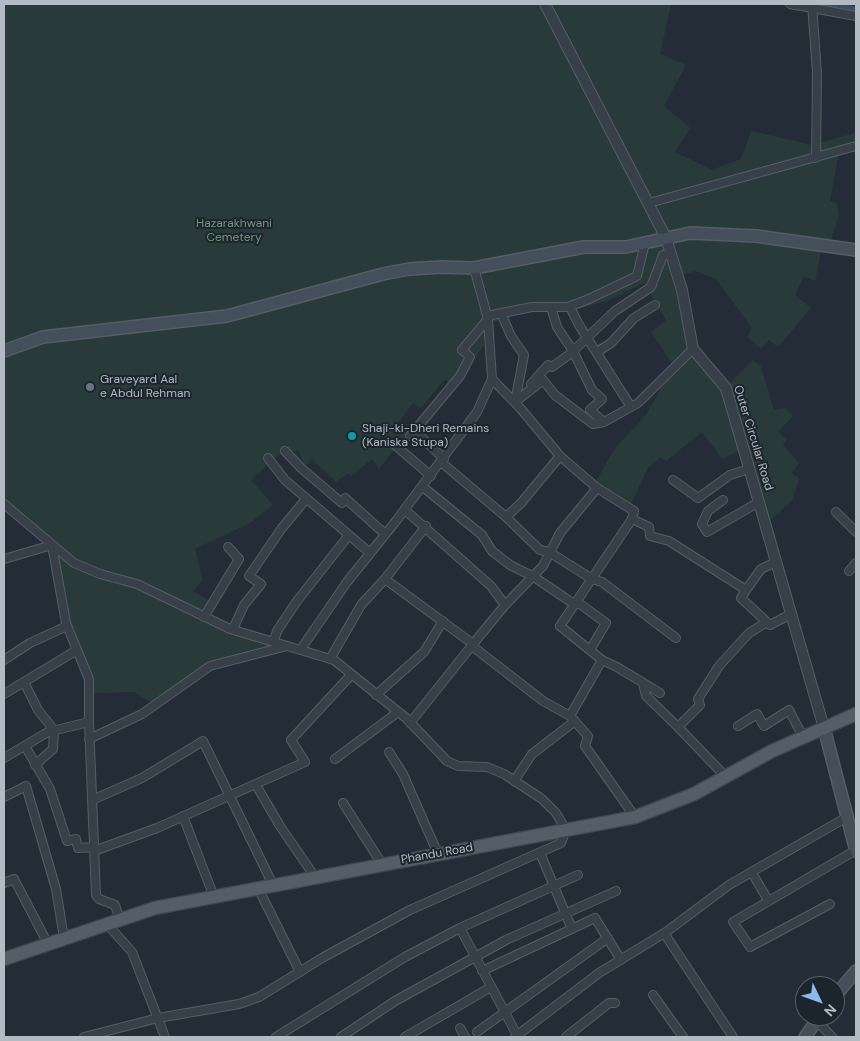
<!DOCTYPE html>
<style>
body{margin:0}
#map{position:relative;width:860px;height:1041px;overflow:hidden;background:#242d37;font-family:"DM Sans",sans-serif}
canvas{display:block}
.frame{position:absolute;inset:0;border:5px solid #b2bac4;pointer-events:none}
.north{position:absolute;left:795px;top:976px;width:50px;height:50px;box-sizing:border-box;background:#1c242c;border:1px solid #586069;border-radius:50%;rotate:132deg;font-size:14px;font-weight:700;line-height:20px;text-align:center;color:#b2bac4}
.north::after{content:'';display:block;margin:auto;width:18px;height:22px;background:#8eb9ec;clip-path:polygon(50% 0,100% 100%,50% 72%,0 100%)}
</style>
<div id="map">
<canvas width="860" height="1041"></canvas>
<div class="frame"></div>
<div class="north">N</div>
</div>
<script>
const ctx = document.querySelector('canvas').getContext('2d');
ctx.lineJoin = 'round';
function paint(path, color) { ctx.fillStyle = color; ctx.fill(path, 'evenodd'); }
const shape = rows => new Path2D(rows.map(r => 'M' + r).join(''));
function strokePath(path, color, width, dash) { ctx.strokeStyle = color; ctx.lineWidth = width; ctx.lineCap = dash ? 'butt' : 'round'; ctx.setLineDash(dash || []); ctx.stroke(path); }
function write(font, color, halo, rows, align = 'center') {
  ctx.font = font + ' "DM Sans",sans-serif'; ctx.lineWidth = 4; ctx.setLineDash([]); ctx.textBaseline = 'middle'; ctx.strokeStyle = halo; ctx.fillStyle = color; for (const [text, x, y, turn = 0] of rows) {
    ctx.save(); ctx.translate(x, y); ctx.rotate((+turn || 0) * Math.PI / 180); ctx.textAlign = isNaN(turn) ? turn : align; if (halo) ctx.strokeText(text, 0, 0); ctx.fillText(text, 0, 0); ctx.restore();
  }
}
paint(shape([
 [4,4,671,4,660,54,686,65,664,106,690,128,675,152,712,170,741,159,751,131,812,145,855,133,856,121,856,146,839,151,830,201,836,203,839,215,829,246,822,246,815,281,804,276,795,295,811,308,778,347,769,340,761,349,747,337,752,328,716,279,696,271,678,276,693,349,726,387,753,360,761,367,774,410,785,408,793,416,778,432,787,440,783,445,799,463,792,473,799,478,792,500,765,526,743,449,722,459,702,432,666,461,661,457,648,468,628,510,592,488,615,448,646,415,674,366,651,332,666,320,644,283,609,300,569,312,529,312,485,324,484,345,454,387,445,379,421,408,413,403,397,424,407,433,379,469,372,459,351,476,348,473,336,482,312,459,305,466,298,450,277,456,251,480,273,505,250,523,195,549,203,580,193,591,211,602,201,615,289,646,210,666,156,705,134,692,89,693,89,679,66,623,52,545,4,505]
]), '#283b3a');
strokePath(shape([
 [826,4,856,10]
]), '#3a4c5e', 7);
const minor = shape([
 [790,4,856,16],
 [812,4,817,73,816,158],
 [649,203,856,146],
 [551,307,557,327,573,351,592,390,602,399,590,410,604,422],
 [570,307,579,325,631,407],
 [501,313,511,336,524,355,515,402,543,380,555,395,593,424,604,422,638,403,693,349],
 [487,316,532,307,568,307,589,299,637,276,645,243],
 [597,352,611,343,634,318,655,305],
 [492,379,521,409,560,456,597,488,634,511,632,519],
 [531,384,548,365,552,367,570,354,615,311,651,287,663,255,671,254],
 [415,431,444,459],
 [410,436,460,376,470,357,462,350,488,319],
 [395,445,431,476],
 [285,451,301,468,342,503,345,498,385,534],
 [268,458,285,480,370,553],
 [441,462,506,517,540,550,549,552,592,579,602,582,676,638],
 [673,480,698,498,730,475,749,469],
 [423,487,482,535,492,551,510,565,534,577,574,604,580,604,606,623,590,650],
 [723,500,708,511,702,524,707,532,759,502],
 [4,504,74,563,100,574,137,584,230,629,334,660,406,718,447,761,458,766,487,767,504,774,542,799,556,813,566,830,561,843,410,910,322,958,259,997,239,1004,158,1018,84,1037],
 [405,510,491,586,505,605],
 [836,512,856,532],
 [506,517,521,503,560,456],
 [4,559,52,545,66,623,89,679,89,722,96,895,99,899,115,905,120,920],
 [849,571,856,563],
 [746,590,741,598,770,625,791,614],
 [204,617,239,559,228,547],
 [233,629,244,605,261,584,249,576,282,528,306,499],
 [274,641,277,631,297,601,349,535],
 [473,644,505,605,543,566,560,533,597,488],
 [472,646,543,701,570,716,588,736,585,746,635,817],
 [301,649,347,582,396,521,477,412,492,379,488,319,474,268],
 [330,659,361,605,385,579],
 [4,660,30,643,67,626],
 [24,682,38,710,54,730,53,749,35,765],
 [643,683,646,696,678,727],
 [660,693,617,667,602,660,560,626,632,519,649,527,650,536,669,541,746,590,761,569,776,562],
 [4,694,77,650],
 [376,695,424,652,443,621],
 [570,716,602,660],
 [410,723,473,644,385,579,426,526],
 [738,726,757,714,764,726,789,710,803,737],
 [89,739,142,714,210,666,287,646],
 [25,746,50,789,67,841,76,839,78,848,94,847],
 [389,752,403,774,438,854],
 [4,758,48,732,89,722],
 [335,759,398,712],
 [726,777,678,727,700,705,698,699,719,666,749,633,767,622],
 [514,781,532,754,575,721],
 [256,785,280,826,315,877],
 [4,797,26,786,56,889,64,938],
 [92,800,142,778,203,741,273,885],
 [343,803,382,864],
 [183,816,214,897],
 [94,851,157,828,305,762,291,740,351,675],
 [540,853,572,929],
 [752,873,768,900],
 [4,883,14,879,48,944],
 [258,888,300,972],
 [830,904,750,947,733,922,856,850],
 [107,924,132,952,165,1037],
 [460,928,518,1037],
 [664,933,733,1037],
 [482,971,595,918,621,960],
 [653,995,683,1037],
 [816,1020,832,1037],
 [460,1028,465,1037],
 [477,1032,608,938],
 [276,1037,405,957,460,928,578,875],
 [341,1037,395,1001,506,940,616,891],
 [405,1037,491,987],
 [515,1037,599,973,666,932,729,885,847,817],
 [566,1037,609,1003,615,1003]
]);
const tertiary = shape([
 [545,4,666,238,682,290,693,349,726,388,824,728]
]);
const secondary = shape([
 [4,351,43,337,227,316,383,274,409,269,441,267,474,268,584,247,626,247,690,233,756,236,856,250],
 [824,728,856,851],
 [835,996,856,971],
 [805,1037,820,1016]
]);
const primary = shape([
 [4,959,155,908,635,817,694,794,772,751,856,714]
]);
strokePath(minor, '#555d65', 10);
strokePath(tertiary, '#555d65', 12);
strokePath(secondary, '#555d65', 14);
strokePath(primary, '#404851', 15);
strokePath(minor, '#373f48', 8);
strokePath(tertiary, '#373f48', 10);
strokePath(secondary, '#454f5a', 11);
strokePath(primary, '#555e68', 12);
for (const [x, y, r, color] of [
 [90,387,5,"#6b7280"],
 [352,436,5,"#0f9aa8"]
]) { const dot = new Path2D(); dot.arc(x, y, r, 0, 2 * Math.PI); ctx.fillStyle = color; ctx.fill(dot); strokePath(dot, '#1c242c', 2); }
write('12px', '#739779', '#1c242c', [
 ["Hazarakhwani",234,224],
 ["Cemetery",234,238]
]);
write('12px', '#b2bac4', '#1c242c', [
 ["Graveyard Aal",100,380],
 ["e Abdul Rehman",100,394],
 ["Shaji-ki-Dheri Remains",362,429],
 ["(Kaniska Stupa)",362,443]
], 'left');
write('12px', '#b2bac4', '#1c242c', [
 ["Outer Circular Road",753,438,73],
 ["Phandu Road",437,854,-10]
]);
</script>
